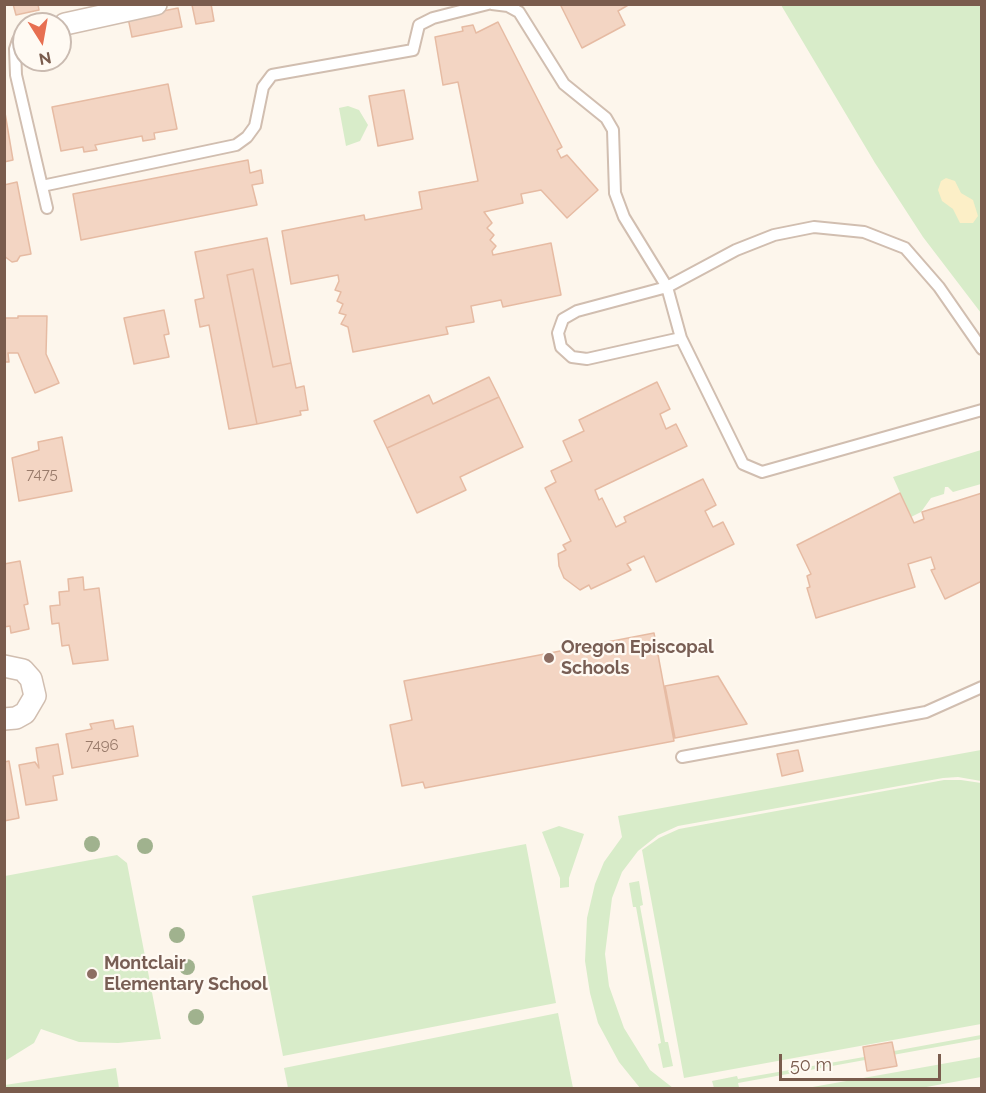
<!DOCTYPE html>
<style>
body{margin:0}
#map{position:relative;width:986px;height:1093px;overflow:hidden;background:#fdf6ec;font-family:Raleway,sans-serif}
canvas{display:block}
.frame{position:absolute;inset:0;border:6px solid #7a5c4d;pointer-events:none}
.north{position:absolute;left:12px;top:12px;width:60px;height:60px;box-sizing:border-box;background:#fffaf3;border:2px solid #cabbb1;border-radius:50%;rotate:169deg;font-size:16px;font-weight:700;line-height:24px;text-align:center;color:#7a5c4d}
.north::after{content:'';display:block;margin:auto;width:21px;height:27px;background:#e76f51;clip-path:polygon(50% 0,100% 100%,50% 72%,0 100%)}
.scale{position:absolute;left:779px;top:1054px;width:162px;height:27px;box-sizing:border-box;border:3px solid #7a5c4d;border-top:0;padding-left:8px;font-size:18px;line-height:21px;white-space:nowrap;color:#7a5c4d;-webkit-text-stroke:4px #fffaf3;paint-order:stroke}
</style>
<div id="map">
<canvas width="986" height="1093"></canvas>
<div class="frame"></div>
<div class="north">N</div>
<div class="scale">50 m</div>
</div>
<script>
const ctx = document.querySelector('canvas').getContext('2d');
ctx.lineJoin = 'round';
function paint(path, color) { ctx.fillStyle = color; ctx.fill(path, 'evenodd'); }
const shape = rows => new Path2D(rows.map(r => 'M' + r).join(''));
function strokePath(path, color, width, dash) { ctx.strokeStyle = color; ctx.lineWidth = width; ctx.lineCap = dash ? 'butt' : 'round'; ctx.setLineDash(dash || []); ctx.stroke(path); }
function write(font, color, halo, rows, align = 'center') {
  ctx.font = font + ' Raleway,sans-serif'; ctx.lineWidth = 4.5; ctx.setLineDash([]); ctx.textBaseline = 'middle'; ctx.strokeStyle = halo; ctx.fillStyle = color; for (const [text, x, y, turn = 0] of rows) {
    ctx.save(); ctx.translate(x, y); ctx.rotate((+turn || 0) * Math.PI / 180); ctx.textAlign = isNaN(turn) ? turn : align; if (halo) ctx.strokeText(text, 0, 0); ctx.fillText(text, 0, 0); ctx.restore();
  }
}
paint(shape([
 [781,5,981,5,981,313,923,237,875,163],
 [348,106,359,110,368,125,360,141,346,146,339,108],
 [981,450,981,484,953,492,948,487,945,487,944,494,931,498,921,512,911,517,893,477],
 [981,750,981,781,958,777,943,778,678,826,658,835,638,851,622,872,612,898,605,954,609,986,624,1028,650,1070,673,1088,640,1088,619,1062,598,1023,590,993,585,961,587,918,595,884,604,862,622,837,618,816],
 [944,780,961,780,981,783,981,1024,684,1078,642,850,659,838,679,829],
 [559,826,584,834,569,878,569,887,560,888,560,878,542,832],
 [526,844,556,1003,283,1056,252,896],
 [117,855,127,863,161,1039,118,1043,79,1042,41,1029,34,1043,5,1061,5,876],
 [639,881,643,905,640,906,665,1042,668,1042,673,1066,663,1068,658,1044,661,1043,636,907,633,907,629,883],
 [558,1013,573,1088,288,1088,284,1068],
 [981,1035,981,1039,738,1083,739,1087,714,1088,712,1081,737,1076,738,1079,864,1057,863,1047,892,1042,894,1051],
 [981,1057,981,1077,921,1088,807,1088],
 [116,1068,119,1088,5,1088,5,1085]
]), '#d8ecc9');
paint(shape([
 [946,178,955,181,961,193,973,200,978,216,973,223,960,223,953,209,942,201,938,190,941,181]
]), '#fcefc7');
const building = shape([
 [13,4,38,4,39,10,16,15,13,4],
 [211,4,214,21,196,24,192,5,211,4],
 [560,4,630,4,618,11,625,25,582,48,560,4],
 [178,8,182,27,132,37,128,18,178,8],
 [498,22,562,147,557,150,561,158,567,155,598,190,567,218,541,190,521,194,523,203,484,212,492,223,487,228,494,235,490,240,496,246,492,251,493,255,551,243,561,295,503,307,501,300,471,306,474,322,446,327,448,334,353,352,348,327,341,324,346,315,339,313,343,304,337,301,341,292,335,290,339,281,338,275,291,284,282,231,364,215,365,220,422,209,419,192,478,181,458,82,443,85,435,37,463,31,462,27,473,25,476,33,498,22],
 [168,84,177,129,154,133,155,139,143,141,142,136,95,145,97,150,84,152,83,147,61,151,52,107,168,84],
 [404,90,413,139,378,146,369,96,404,90],
 [4,107,13,160,4,162,4,107],
 [248,160,250,173,261,170,263,183,252,185,257,205,81,240,73,194,248,160],
 [17,182,31,254,20,256,17,261,12,262,4,256,4,185,17,182],
 [267,238,291,363,273,367,253,269,227,275,257,424,229,429,209,325,200,327,195,300,204,298,195,252,267,238],
 [253,269,273,367,291,363,296,388,304,386,308,410,300,411,301,415,257,424,227,275,253,269],
 [164,310,169,334,164,335,169,357,134,364,124,318,164,310],
 [18,316,47,316,46,354,59,383,35,393,18,353,8,353,9,362,4,362,4,318,18,318,18,316],
 [489,377,499,397,387,448,374,421,429,395,433,404,489,377],
 [657,382,670,409,660,414,666,429,676,424,687,446,595,490,599,500,602,498,616,527,626,522,624,517,703,479,716,505,705,511,713,527,723,522,734,544,656,582,644,556,627,564,631,570,591,589,589,585,580,590,564,578,559,566,558,554,566,550,563,545,571,541,545,488,556,482,551,471,572,461,563,441,584,431,579,420,657,382],
 [499,397,523,447,460,477,466,490,417,513,387,448,499,397],
 [62,437,72,491,19,501,12,458,39,450,38,442,62,437],
 [900,493,914,523,924,519,922,512,982,493,982,581,945,599,931,570,935,569,931,557,908,564,915,587,816,618,807,588,810,587,807,576,811,574,797,545,900,493],
 [20,561,28,604,24,605,29,629,11,633,10,626,4,627,4,564,20,561],
 [83,577,84,590,99,588,108,660,73,664,69,645,62,646,59,623,52,624,50,606,60,605,59,592,69,591,68,579,83,577],
 [654,633,674,741,425,788,423,782,402,786,390,725,412,720,404,681,654,633],
 [718,676,747,724,675,738,665,686,718,676],
 [113,720,115,729,133,726,138,756,72,768,66,734,92,729,90,724,113,720],
 [58,744,63,774,53,776,57,800,26,805,19,765,35,762,39,768,36,748,58,744],
 [798,750,803,771,782,776,777,754,798,750],
 [9,761,19,818,4,821,4,762,9,761],
 [892,1042,897,1066,867,1071,863,1047,892,1042]
]);
paint(building, '#f3d5c3');
strokePath(building, '#e6bba3', 1.5);
const lane = shape([
 [492,4,508,6,519,12,564,84,606,118,613,130,615,193,624,217,667,287,681,338,743,464,762,472,982,410],
 [24,37,18,40,15,49,16,75,47,208],
 [42,186,236,145,247,137,255,126,263,87,272,75,413,50,419,25,433,18,488,4],
 [681,338,587,359,572,357,561,347,558,333,563,319,577,311,667,287,736,250,774,235,814,227,864,232,905,248,939,287,982,349],
 [682,757,926,712,982,687]
]);
const street = shape([
 [65,24,156,4],
 [4,666,23,670,31,679,35,696,25,713,16,718,4,719]
]);
strokePath(lane, '#d1beb0', 14);
strokePath(street, '#d1beb0', 24);
strokePath(lane, '#fff', 10);
strokePath(street, '#fff', 21);
ctx.fillStyle = '#a0b28e';
for (const [x, y] of [
 [92,844],
 [145,846],
 [177,935],
 [187,967],
 [196,1017]
]) { ctx.beginPath(); ctx.arc(x, y, 8, 0, 2 * Math.PI); ctx.fill(); }
for (const [x, y, r, color] of [
 [549,658,6,"#8d6e63"],
 [92,974,6,"#8d6e63"]
]) { const dot = new Path2D(); dot.arc(x, y, r, 0, 2 * Math.PI); ctx.fillStyle = color; ctx.fill(dot); strokePath(dot, '#fffaf3', 2); }
write('15px', '#987a6a', null, [
 ["7475",42,474],
 ["7496",102,745]
]);
write('bold 18px', '#785e54', '#fffaf3', [
 ["Oregon Episcopal",561,648],
 ["Schools",561,669],
 ["Montclair",104,964],
 ["Elementary School",104,985]
], 'left');
</script>
